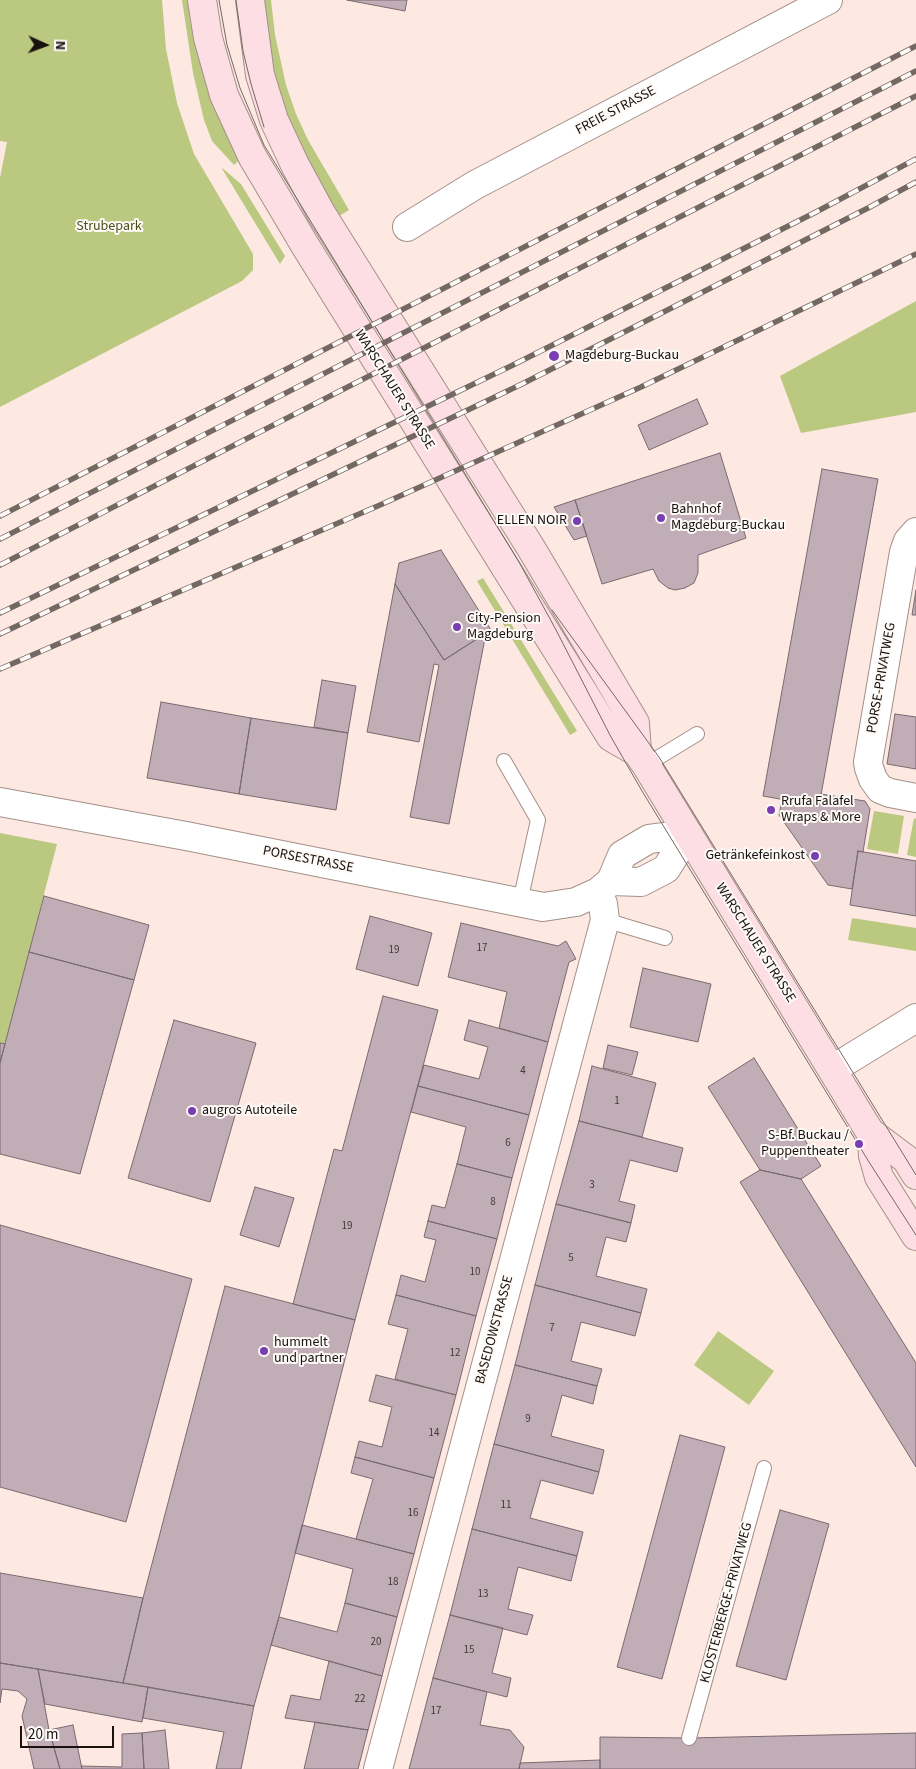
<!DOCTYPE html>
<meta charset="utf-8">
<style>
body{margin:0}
#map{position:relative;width:916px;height:1769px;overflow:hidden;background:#fde9e1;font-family:"Source Sans 3",sans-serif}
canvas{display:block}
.north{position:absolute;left:20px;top:20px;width:50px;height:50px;-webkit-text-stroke:4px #fefaf8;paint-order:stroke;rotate:92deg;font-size:14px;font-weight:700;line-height:20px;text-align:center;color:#19120f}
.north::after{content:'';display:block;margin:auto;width:18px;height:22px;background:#19120f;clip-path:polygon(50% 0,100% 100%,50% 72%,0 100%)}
.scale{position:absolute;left:20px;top:1726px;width:94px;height:22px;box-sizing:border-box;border:2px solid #19120f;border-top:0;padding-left:6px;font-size:15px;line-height:18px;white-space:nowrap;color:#19120f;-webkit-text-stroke:4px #fefaf8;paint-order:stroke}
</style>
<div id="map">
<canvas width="916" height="1769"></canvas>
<div class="north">N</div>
<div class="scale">20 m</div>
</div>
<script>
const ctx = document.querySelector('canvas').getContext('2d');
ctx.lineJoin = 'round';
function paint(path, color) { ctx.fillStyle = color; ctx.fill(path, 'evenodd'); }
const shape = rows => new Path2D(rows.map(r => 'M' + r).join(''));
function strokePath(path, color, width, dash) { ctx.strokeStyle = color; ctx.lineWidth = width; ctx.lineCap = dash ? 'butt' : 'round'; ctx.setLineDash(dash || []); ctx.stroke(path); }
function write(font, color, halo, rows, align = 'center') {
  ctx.font = font + ' "Source Sans 3",sans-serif'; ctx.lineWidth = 4; ctx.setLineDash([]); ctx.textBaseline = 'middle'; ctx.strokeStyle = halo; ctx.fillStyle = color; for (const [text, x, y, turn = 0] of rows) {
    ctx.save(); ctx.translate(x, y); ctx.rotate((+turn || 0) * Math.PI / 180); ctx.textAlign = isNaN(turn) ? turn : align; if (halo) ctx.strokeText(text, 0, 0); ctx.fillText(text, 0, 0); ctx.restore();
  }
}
paint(shape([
 [0,0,162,0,166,49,177,103,194,154,253,254,253,270,242,281,0,407,0,178,7,142,0,141],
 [182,0,194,0,240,159,234,165,212,141,204,120,193,73],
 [261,0,271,0,275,35,286,85,296,114,308,140,349,210,336,218,293,135,278,88,267,41],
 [221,167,241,184,285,256,280,264],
 [916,301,916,412,801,433,780,376],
 [483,578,577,731,570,735,477,581],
 [874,811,904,816,898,854,867,849],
 [914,818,916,819,916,857,907,855],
 [0,833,57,844,5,1044,0,1043],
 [852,918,916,928,916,951,848,940],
 [718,1331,774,1371,749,1405,694,1365]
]), '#bbc87f');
const building = shape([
 [347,0,407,0,405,11,347,0],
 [697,399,708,424,649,450,638,425,697,399],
 [720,453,746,538,698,555,698,573,694,583,685,588,675,590,668,588,659,581,653,569,602,584,575,500,720,453],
 [822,469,878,479,819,806,763,796,822,469],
 [575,500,587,536,574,540,554,507,575,500],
 [441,550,491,630,444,660,395,584,399,563,441,550],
 [395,584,444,660,486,633,449,824,410,817,439,665,434,664,419,742,367,732,395,584],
 [916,590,916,615,912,615,916,590],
 [322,680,356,686,348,733,314,727,322,680],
 [161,702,251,718,239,794,147,778,161,702],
 [895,714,916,717,916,769,887,764,895,714],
 [251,718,348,733,336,810,239,794,251,718],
 [821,794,865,801,870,809,863,852,858,851,852,889,828,885,779,815,782,800,819,806,821,794],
 [858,851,916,861,916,916,850,905,858,851],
 [44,896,149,925,134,980,29,952,44,896],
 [370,916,432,933,418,986,356,969,370,916],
 [461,923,558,946,566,941,576,959,569,962,548,1042,499,1028,507,992,448,977,461,923],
 [29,952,134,980,80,1174,0,1154,0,1063,29,952],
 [643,968,711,984,698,1042,630,1027,643,968],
 [383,996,438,1010,355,1320,293,1304,334,1149,342,1151,383,996],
 [174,1020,256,1043,210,1202,128,1178,174,1020],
 [469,1020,548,1042,529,1115,418,1086,424,1065,479,1079,488,1047,464,1040,469,1020],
 [0,1043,5,1044,0,1063,0,1043],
 [608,1045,638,1052,632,1075,603,1068,608,1045],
 [754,1058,821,1166,801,1179,760,1170,708,1087,754,1058],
 [592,1066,656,1083,642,1137,579,1121,592,1066],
 [418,1086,529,1115,512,1178,457,1164,466,1127,411,1112,418,1086],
 [579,1121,683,1148,677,1172,630,1160,619,1201,635,1205,631,1223,556,1204,579,1121],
 [457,1164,512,1178,497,1239,428,1221,432,1205,445,1208,457,1164],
 [760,1170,801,1179,916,1363,916,1467,740,1182,760,1170],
 [255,1187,294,1198,279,1247,240,1235,255,1187],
 [556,1204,631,1223,626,1242,606,1237,596,1276,647,1289,641,1313,535,1285,556,1204],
 [428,1221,497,1239,476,1316,396,1295,401,1275,425,1282,436,1240,424,1237,428,1221],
 [0,1225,192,1279,126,1522,0,1487,0,1225],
 [535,1285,641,1313,635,1336,581,1322,571,1361,602,1369,597,1386,515,1365,535,1285],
 [225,1286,355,1320,279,1617,254,1706,123,1683,143,1598,225,1286],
 [396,1295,476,1316,456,1395,395,1379,408,1329,388,1324,396,1295],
 [515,1365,597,1386,593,1404,562,1395,551,1436,604,1450,599,1472,494,1444,515,1365],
 [376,1375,456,1395,434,1478,355,1457,359,1441,382,1447,392,1407,369,1401,376,1375],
 [680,1435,725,1447,662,1679,617,1667,680,1435],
 [494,1444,599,1472,593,1494,541,1480,530,1518,583,1532,577,1556,472,1529,494,1444],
 [355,1457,434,1478,414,1554,356,1539,373,1479,351,1473,355,1457],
 [780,1510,829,1524,786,1680,736,1666,780,1510],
 [302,1525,414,1554,397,1617,345,1603,353,1569,295,1553,302,1525],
 [472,1529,577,1556,571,1581,518,1567,508,1609,533,1615,527,1635,450,1615,472,1529],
 [0,1573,143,1598,123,1683,0,1663,0,1573],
 [345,1603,397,1617,382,1676,271,1645,279,1617,337,1632,345,1603],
 [450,1615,503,1628,492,1673,511,1678,507,1697,433,1678,450,1615],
 [329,1661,382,1676,368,1730,285,1718,291,1695,320,1700,329,1661],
 [0,1663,38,1669,49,1730,60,1769,34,1769,22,1716,27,1699,18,1691,2,1689,0,1703,0,1663],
 [38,1669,148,1687,142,1722,45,1704,38,1669],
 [433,1678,487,1692,480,1725,510,1730,524,1747,519,1769,409,1769,433,1678],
 [148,1687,254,1706,241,1769,216,1769,224,1732,143,1718,148,1687],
 [315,1722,368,1730,358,1769,304,1769,315,1722],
 [73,1725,82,1769,60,1769,49,1730,73,1725],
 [165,1730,169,1769,144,1769,142,1733,165,1730],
 [142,1733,144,1769,82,1769,81,1766,122,1767,122,1734,142,1733],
 [916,1733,916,1769,600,1769,600,1737,689,1738,916,1733],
 [600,1760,600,1769,519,1769,520,1763,600,1760]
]);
paint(building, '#c1adb5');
strokePath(building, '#7b6970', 1);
const service = shape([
 [504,761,538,820,520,902],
 [646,765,697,734],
 [605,920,665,938],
 [689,1738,764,1468]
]);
const minor = shape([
 [407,227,475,185,828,0],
 [916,532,908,541,904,552,868,762,869,768,873,779,880,789,890,793,916,798],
 [0,802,186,836,543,907,576,902,598,892,611,881,622,855,649,839,688,834],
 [611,881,641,882,666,869,688,834],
 [833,1069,916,1018],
 [378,1769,605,920,603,904,598,892]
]);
const secondary = shape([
 [202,0,208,38,224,95,252,156,306,247,611,737,637,752,646,765,870,1132,906,1159,916,1175],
 [250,0,260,75,274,120,295,165,321,213,531,548,635,723,637,752],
 [872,1135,873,1156,879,1177,916,1236]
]);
strokePath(service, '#a39089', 16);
strokePath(minor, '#a39089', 30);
strokePath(secondary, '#a39089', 30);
strokePath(service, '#fff', 14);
strokePath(minor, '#fff', 28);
strokePath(secondary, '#fedee5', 28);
strokePath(shape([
 [219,0,227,45,240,88,264,145,519,562,555,628,611,737,642,791,869,1162,916,1235],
 [236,0,243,51,251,84,264,127],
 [552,610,659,757,916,1175]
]), '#746863', 1);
const rail = shape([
 [0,516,916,46],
 [0,539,916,71],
 [0,565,916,96],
 [0,613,513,365,816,212,916,159],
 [0,634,522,384,868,208,916,182],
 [0,669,380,505,641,387,916,254]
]);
strokePath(rail, '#746863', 5.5);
strokePath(rail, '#fefaf8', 4, [11]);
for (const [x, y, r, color] of [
 [554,356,6,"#7a3eb3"],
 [661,518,5,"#7a3eb3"],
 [577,521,5,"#7a3eb3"],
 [457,627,5,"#7a3eb3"],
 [771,810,5,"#7a3eb3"],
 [815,856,5,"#7a3eb3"],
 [192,1111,5,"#7a3eb3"],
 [859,1144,5,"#7a3eb3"],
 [264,1351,5,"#7a3eb3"]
]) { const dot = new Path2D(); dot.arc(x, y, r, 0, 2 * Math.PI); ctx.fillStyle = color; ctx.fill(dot); strokePath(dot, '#fefaf8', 2); }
write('11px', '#433938', null, [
 ["17",482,949],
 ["19",394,951],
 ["4",523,1072],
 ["1",617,1102],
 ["6",508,1144],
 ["3",592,1186],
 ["8",493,1203],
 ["19",347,1227],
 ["5",571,1259],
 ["10",475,1273],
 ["7",552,1329],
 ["12",455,1354],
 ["9",528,1420],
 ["14",434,1434],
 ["11",506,1506],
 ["16",413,1514],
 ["18",393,1583],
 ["13",483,1595],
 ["20",376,1643],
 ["15",469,1651],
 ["22",360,1700],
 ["17",436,1712]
]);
write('14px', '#19120f', '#fefaf8', [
 ["FREIE STRASSE",616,111,-28],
 ["WARSCHAUER STRASSE",394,390,58],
 ["PORSE-PRIVATWEG",882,678,-80],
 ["PORSESTRASSE",308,860,11],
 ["WARSCHAUER STRASSE",755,943,58],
 ["BASEDOWSTRASSE",495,1330,-75],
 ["KLOSTERBERGE-PRIVATWEG",727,1603,-75]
]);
write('14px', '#4a511c', '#fefaf8', [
 ["Strubepark",109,227]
]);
write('14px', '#19120f', '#fefaf8', [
 ["Magdeburg-Buckau",565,356],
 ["Bahnhof",671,510],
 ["Magdeburg-Buckau",671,526],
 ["ELLEN NOIR",567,521,"right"],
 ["City-Pension",467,619],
 ["Magdeburg",467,635],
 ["Rrufa Falafel",781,802],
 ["Wraps & More",781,818],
 ["Getränkefeinkost",805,856,"right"],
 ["augros Autoteile",202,1111],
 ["S-Bf. Buckau /",849,1136,"right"],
 ["Puppentheater",849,1152,"right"],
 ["hummelt",274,1343],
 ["und partner",274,1359]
], 'left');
</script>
